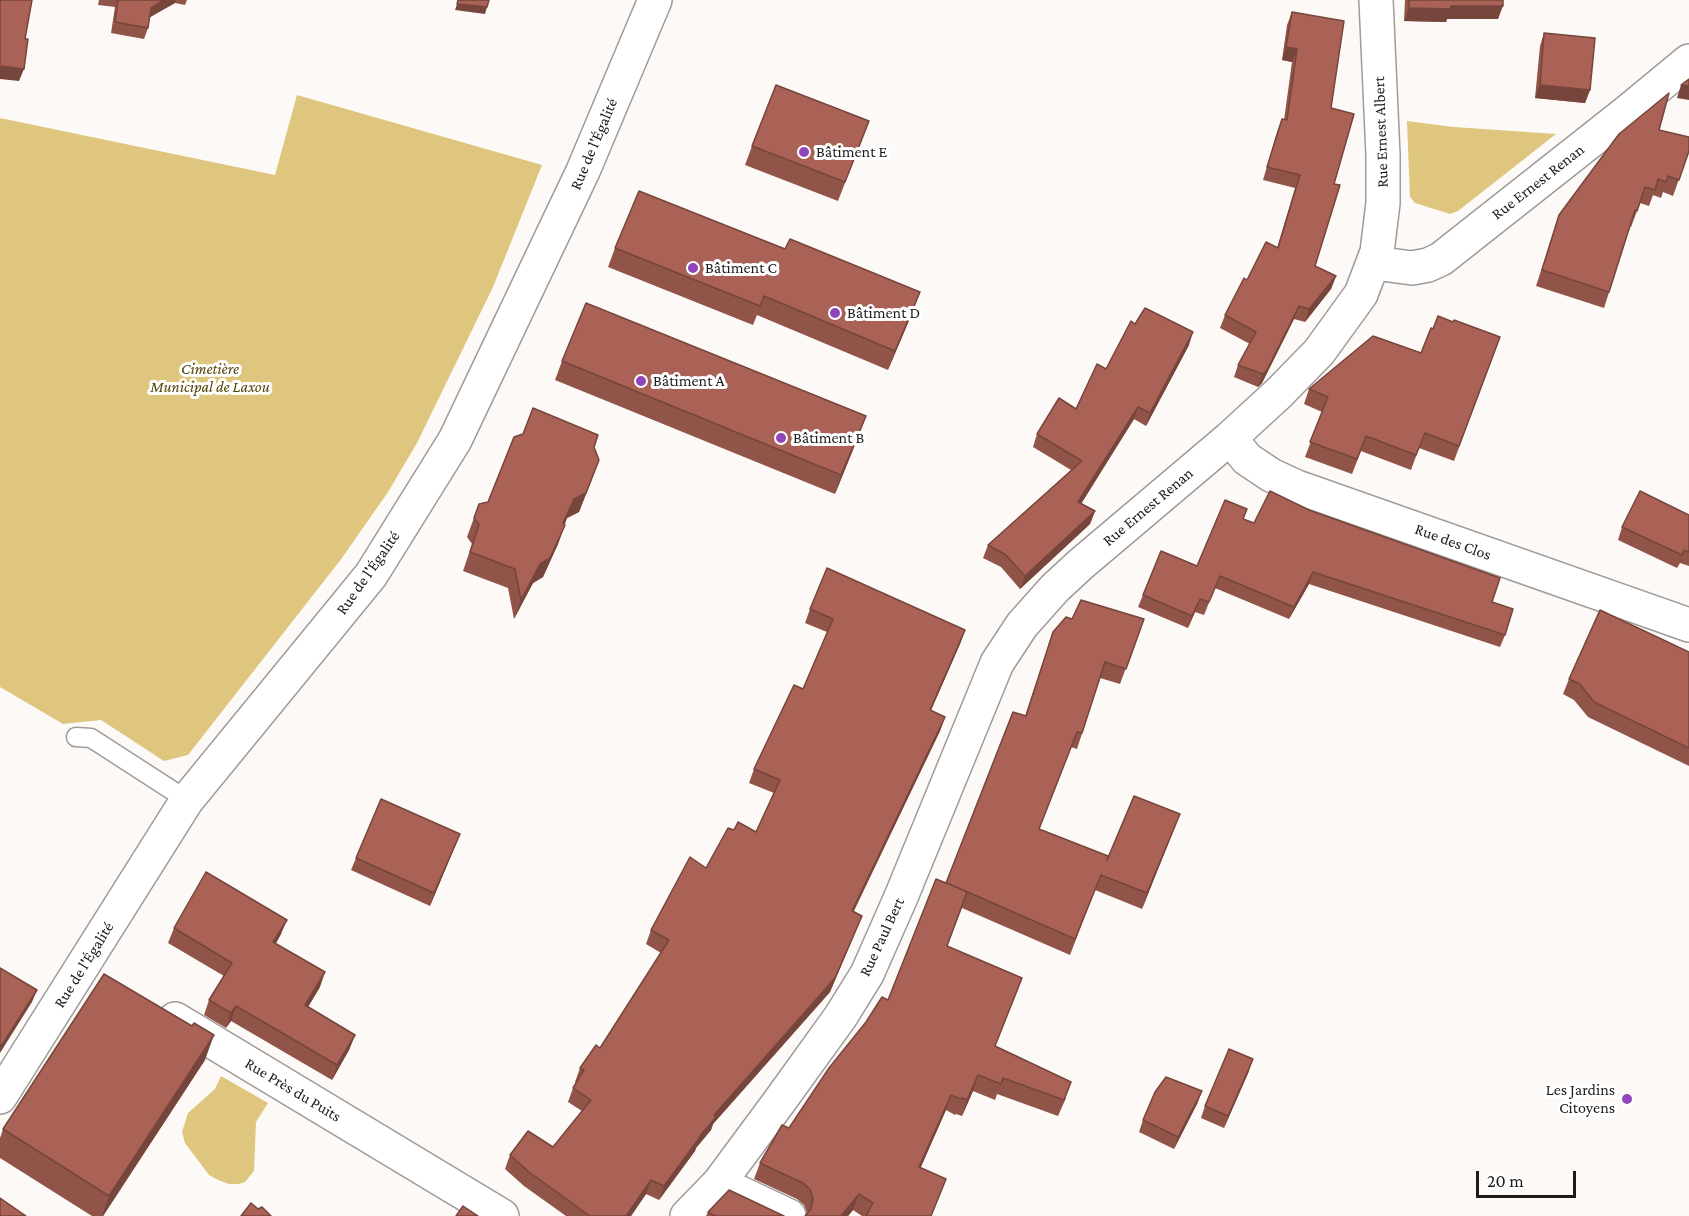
<!DOCTYPE html>
<meta charset="utf-8">
<style>
body{margin:0}
#map{position:relative;width:1689px;height:1216px;overflow:hidden;background:#fdf9f7;font-family:"Crimson Pro",serif}
canvas{display:block}
.scale{position:absolute;left:1476px;top:1171px;width:100px;height:27px;box-sizing:border-box;border:3px solid #1d1c1b;border-top:0;padding-left:8px;font-size:18px;line-height:21px;white-space:nowrap;color:#1d1c1b;-webkit-text-stroke:4px #fff;paint-order:stroke}
</style>
<div id="map">
<canvas width="1689" height="1216"></canvas>
<div class="scale">20 m</div>
</div>
<script>
const ctx = document.querySelector('canvas').getContext('2d');
ctx.lineJoin = 'round';
function paint(path, color) { ctx.fillStyle = color; ctx.fill(path, 'evenodd'); }
const shape = rows => new Path2D(rows.map(r => 'M' + r).join(''));
function strokePath(path, color, width, dash) { ctx.strokeStyle = color; ctx.lineWidth = width; ctx.lineCap = dash ? 'butt' : 'round'; ctx.setLineDash(dash || []); ctx.stroke(path); }
function write(font, color, halo, rows, align = 'center') {
  ctx.font = font + ' "Crimson Pro",serif'; ctx.lineWidth = 6; ctx.setLineDash([]); ctx.textBaseline = 'middle'; ctx.strokeStyle = halo; ctx.fillStyle = color; for (const [text, x, y, turn = 0] of rows) {
    ctx.save(); ctx.translate(x, y); ctx.rotate((+turn || 0) * Math.PI / 180); ctx.textAlign = isNaN(turn) ? turn : align; if (halo) ctx.strokeText(text, 0, 0); ctx.fillText(text, 0, 0); ctx.restore();
  }
}
paint(shape([
 [297,95,542,165,493,287,417,443,388,492,342,558,188,755,164,761,101,720,63,724,0,687,0,118,275,175],
 [1407,121,1454,127,1556,134,1458,211,1450,214,1415,203,1410,197],
 [221,1076,268,1103,256,1122,254,1171,245,1182,239,1184,229,1184,218,1180,209,1175,185,1143,182,1132,188,1113,215,1089]
]), '#dfc67f');
const lane = shape([
 [76,737,91,738,187,800]
]);
const street = shape([
 [1374,263,1412,268,1428,265,1441,259,1626,113,1689,61],
 [1230,438,1247,459,1271,475,1297,487,1689,625],
 [175,1019,502,1216],
 [0,1097,187,800,371,575,455,440,583,171,655,0],
 [719,1183,789,1216],
 [687,1216,719,1183,779,1102,841,1016,867,974,901,897,997,663,1022,625,1055,588,1081,564,1230,438,1279,393,1319,352,1361,294,1377,252,1383,203,1383,155,1376,0]
]);
strokePath(lane, '#9e9b99', 21);
strokePath(street, '#9e9b99', 36);
strokePath(lane, '#fff', 18);
strokePath(street, '#fff', 33);
paint(shape([
 [99,0,187,0,185,5,175,3,149,17,148,28,144,39,111,33,115,7,98,5],
 [1405,0,1503,0,1498,19,1447,19,1446,22,1404,21],
 [1292,12,1331,108,1334,184,1315,266,1336,276,1331,289,1305,322,1294,319,1262,383,1258,387,1234,377,1238,365,1250,344,1220,328,1225,315,1247,280,1277,248,1295,188,1263,180,1277,132,1282,119,1284,120,1292,62,1282,60,1287,25],
 [1544,33,1590,90,1585,103,1535,98,1540,46],
 [869,121,838,201,745,165,752,146],
 [1659,130,1689,151,1673,196,1663,192,1661,198,1653,195,1649,206,1640,203,1631,227,1630,227,1604,308,1536,286,1559,215],
 [615,248,785,249,913,311,888,370,757,315,753,325,608,267],
 [1135,324,1189,345,1146,426,1134,419,1081,504,1095,511,1090,524,1020,589,1001,567,983,558,988,545,1071,470,1033,447,1037,434,1076,409,1106,369],
 [1500,337,1454,461,1419,448,1411,470,1361,451,1352,474,1305,457,1322,412,1304,404,1309,389,1421,353],
 [562,361,859,435,835,494,555,380],
 [594,447,592,479,579,512,567,518,558,544,543,577,533,583,514,619,508,588,463,571,472,544,467,537,479,504,488,502],
 [1689,515,1689,566,1680,563,1677,568,1618,540,1622,527],
 [1244,519,1254,523,1492,602,1505,635,1500,647,1309,584,1289,619,1215,588,1204,615,1195,612,1188,628,1138,607,1143,595,1197,566],
 [810,609,965,630,960,644,931,710,945,717,940,731,854,911,862,916,830,992,713,1124,711,1130,696,1148,695,1151,659,1200,646,1194,631,1216,566,1216,524,1186,505,1169,510,1155,553,1147,582,1111,568,1102,573,1088,576,1083,575,1082,580,1068,600,1048,661,953,646,944,651,930,706,868,734,830,756,832,774,793,749,783,754,769,803,689,827,632,805,623],
 [1072,619,1144,619,1120,684,1100,678,1077,749,1071,747,1039,830,1108,856,1174,829,1142,909,1095,890,1070,955,962,908,947,946,996,1047,1066,1098,1058,1116,997,1094,995,1100,973,1091,962,1116,956,1114,955,1115,946,1110,920,1168,946,1179,931,1216,862,1216,853,1210,848,1216,805,1216,807,1213,804,1205,797,1199,754,1179,760,1163,789,1128,888,1000,946,883,1025,716,1053,632],
 [1689,652,1689,766,1588,717,1574,700,1563,694,1569,679],
 [460,834,430,906,351,870,356,858],
 [174,928,281,934,276,943,320,987,308,1007,355,1035,349,1050,332,1080,231,1021,226,1028,204,1015,209,1000,224,976,168,943],
 [205,1060,103,1216,92,1216,0,1158,0,1138,3,1129],
 [1249,1071,1224,1128,1201,1118,1205,1106],
 [1202,1091,1197,1104,1174,1149,1139,1132,1143,1120],
 [708,1212,784,1216,706,1216]
]), '#915449');
paint(shape([
 [164,0,176,0,175,3,147,19,151,8],
 [457,4,487,7,485,14,455,10],
 [1451,6,1503,6,1498,19,1447,19,1446,22,1404,21,1409,8],
 [1286,47,1297,49,1292,62,1282,60],
 [0,66,24,69,19,81,0,79],
 [1540,85,1590,90,1585,103,1535,98],
 [1681,85,1689,86,1689,100,1677,98],
 [1336,276,1331,289,1305,322,1309,309],
 [920,292,913,311,888,370,895,351],
 [1299,306,1294,319,1262,383,1258,387,1263,374],
 [1193,332,1189,345,1146,426,1150,413],
 [1138,407,1134,419,1074,515,1078,502],
 [866,416,859,435,835,494,841,475],
 [599,460,579,512,567,518,556,542,563,523,574,499],
 [1095,511,1090,524,1020,589,1025,576],
 [565,525,558,544,543,577,533,583,514,619,521,600,540,564],
 [1313,572,1309,584,1289,619,1294,607],
 [1200,599,1195,612,1188,628,1192,616],
 [965,630,960,644,925,724,930,710],
 [945,717,940,731,847,924,852,911],
 [1180,814,1142,909,1147,893],
 [460,834,430,906,434,893],
 [862,916,830,992,713,1124,711,1130,696,1148,695,1151,659,1200,664,1186,714,1115],
 [287,920,281,934,268,957,273,942],
 [325,972,320,987,300,1020,305,1005],
 [37,990,32,1002,0,1053,0,1048],
 [236,1006,231,1021,226,1028,231,1013],
 [214,1035,205,1060,103,1216,102,1216,109,1196],
 [355,1035,349,1050,332,1080,337,1065],
 [1253,1059,1249,1071,1224,1128,1228,1116],
 [978,1075,973,1091,962,1116,967,1100],
 [1202,1091,1197,1104,1174,1149,1178,1137],
 [951,1095,946,1110,914,1183,919,1167],
 [651,1180,646,1194,631,1216,626,1216],
 [859,1194,853,1210,848,1216,841,1216]
]), '#76453c');
const building = shape([
 [0,0,32,0,25,39,28,39,24,69,0,66,0,0],
 [118,0,164,0,151,8,148,28,115,22,118,0],
 [458,0,489,0,487,7,457,4,458,0],
 [1409,0,1503,0,1503,6,1451,6,1450,9,1409,8,1409,0],
 [1292,12,1344,21,1331,108,1354,114,1334,184,1340,185,1315,266,1336,276,1309,309,1299,306,1267,370,1263,374,1238,365,1256,332,1225,315,1244,278,1247,280,1266,242,1278,248,1300,175,1267,167,1282,119,1287,120,1297,49,1286,47,1292,12],
 [1544,33,1595,38,1590,90,1540,85,1544,33],
 [1689,79,1689,86,1681,85,1689,79],
 [776,85,869,121,845,182,752,146,776,85],
 [1669,93,1659,130,1689,137,1689,151,1679,180,1668,176,1666,182,1658,179,1655,190,1645,187,1637,211,1635,210,1609,292,1542,270,1559,215,1619,134,1669,93],
 [639,191,785,249,790,239,920,292,895,351,764,296,760,306,615,248,639,191],
 [586,303,866,416,841,475,562,361,586,303],
 [1145,308,1193,332,1150,413,1138,407,1078,502,1095,511,1025,576,1006,555,988,545,1082,461,1037,434,1059,398,1076,409,1097,364,1106,369,1131,321,1135,324,1145,308],
 [1438,316,1453,322,1454,320,1500,337,1459,446,1425,433,1416,455,1366,436,1357,459,1310,442,1328,397,1309,389,1373,336,1421,353,1431,328,1433,329,1438,316],
 [533,408,598,435,594,447,599,460,586,493,574,499,563,523,565,525,550,558,540,564,521,600,515,569,470,552,479,525,474,518,479,504,488,502,514,437,523,434,533,408],
 [1270,491,1309,510,1500,578,1492,602,1513,609,1505,635,1313,572,1294,607,1220,576,1209,602,1200,599,1192,616,1143,595,1161,551,1197,566,1225,500,1247,509,1243,519,1254,523,1270,491],
 [1640,491,1689,515,1689,552,1684,550,1682,555,1622,527,1640,491],
 [827,568,965,630,930,710,945,717,852,911,862,916,835,978,714,1115,716,1117,699,1137,700,1137,664,1186,651,1180,626,1216,590,1216,529,1172,510,1155,528,1131,553,1147,591,1100,573,1088,584,1070,580,1068,596,1045,600,1048,669,940,651,930,690,857,706,868,728,828,734,830,738,822,756,832,780,780,754,769,794,685,803,689,833,619,810,609,827,568],
 [1081,600,1144,619,1126,669,1105,662,1082,733,1077,732,1039,829,1108,856,1107,860,1134,796,1180,814,1147,893,1101,875,1075,939,947,883,967,892,947,946,1022,978,995,1046,1071,1082,1064,1100,1003,1078,1001,1084,978,1075,967,1100,962,1098,961,1099,951,1095,919,1167,946,1179,931,1216,866,1216,873,1203,859,1194,841,1216,805,1216,811,1209,813,1199,810,1189,803,1183,760,1163,782,1125,789,1128,829,1068,866,1022,882,997,888,1000,936,879,946,883,1013,712,1026,716,1053,632,1066,617,1072,619,1081,600],
 [1600,610,1689,652,1689,748,1594,702,1580,684,1569,679,1600,610],
 [381,799,460,834,434,893,356,858,381,799],
 [206,872,287,920,273,942,325,972,305,1005,355,1035,337,1065,236,1006,231,1013,209,1000,232,963,174,928,206,872],
 [0,968,37,990,0,1048,0,968],
 [104,974,192,1026,194,1023,214,1035,109,1196,3,1129,104,974],
 [1229,1049,1253,1059,1228,1116,1205,1106,1229,1049],
 [1166,1077,1202,1091,1178,1137,1143,1120,1155,1092,1166,1077],
 [729,1190,784,1216,715,1216,708,1212,729,1190],
 [0,1198,26,1216,0,1216,0,1198],
 [251,1203,258,1209,262,1207,271,1216,241,1216,251,1203],
 [463,1206,478,1216,456,1216,463,1206]
]);
paint(building, '#a96255');
strokePath(building, '#76453c', 1.5);
for (const [x, y, r, color] of [
 [804,152,6,"#8f46b9"],
 [693,268,6,"#8f46b9"],
 [835,313,6,"#8f46b9"],
 [641,381,6,"#8f46b9"],
 [781,438,6,"#8f46b9"],
 [1627,1099,6,"#8f46b9"]
]) { const dot = new Path2D(); dot.arc(x, y, r, 0, 2 * Math.PI); ctx.fillStyle = color; ctx.fill(dot); strokePath(dot, '#fff', 2); }
write('16px', '#1d1c1b', '#fff', [
 ["Rue Ernest Albert",1381,132,-92],
 ["Rue de l'Égalité",594,144,-67],
 ["Rue Ernest Renan",1538,182,-38],
 ["Rue Ernest Renan",1148,507,-40],
 ["Rue des Clos",1453,542,20],
 ["Rue de l'Égalité",368,573,-55],
 ["Rue Paul Bert",882,937,-65],
 ["Rue de l'Égalité",84,965,-58],
 ["Rue Près du Puits",293,1090,31]
]);
write('16px', '#1d1c1b', '#fff', [
 ["Bâtiment E",816,152],
 ["Bâtiment C",705,268],
 ["Bâtiment D",847,313],
 ["Bâtiment A",653,381],
 ["Bâtiment B",793,438],
 ["Les Jardins",1615,1090,"right"],
 ["Citoyens",1615,1108,"right"]
], 'left');
write('italic 16px', '#554409', '#fff', [
 ["Cimetière",210,369],
 ["Municipal de Laxou",210,387]
]);
</script>
